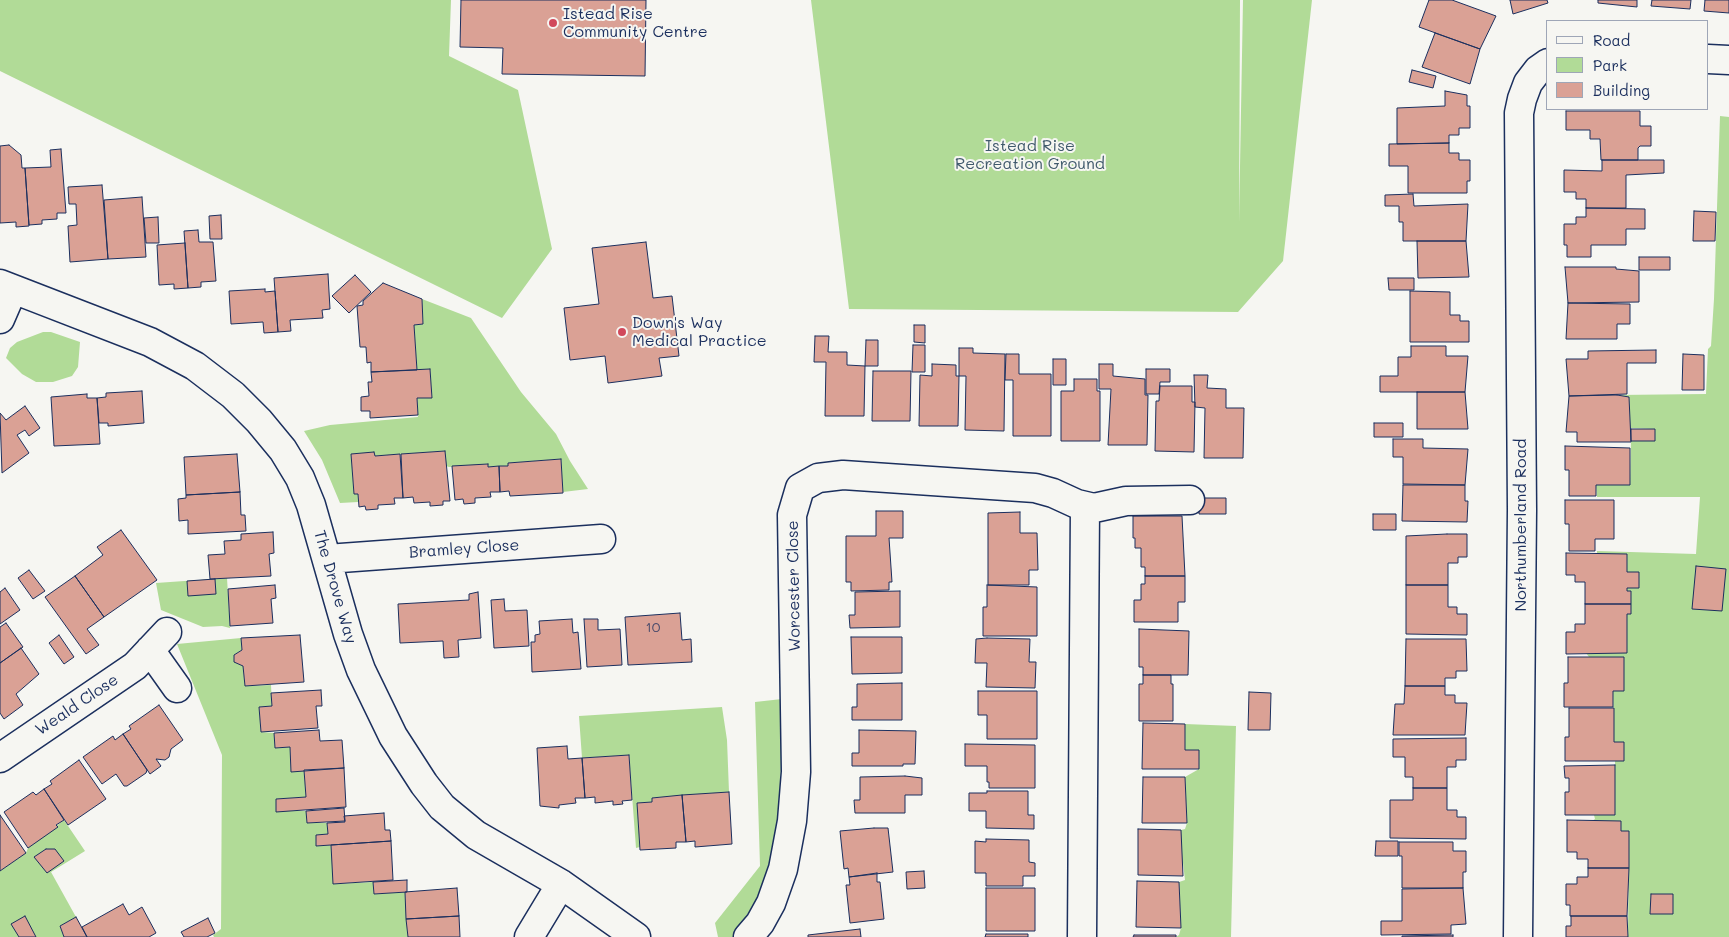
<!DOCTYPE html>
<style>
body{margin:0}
#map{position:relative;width:1729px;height:937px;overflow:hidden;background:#f6f6f2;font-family:Mali,sans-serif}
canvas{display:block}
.legend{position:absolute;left:1546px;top:20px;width:162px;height:90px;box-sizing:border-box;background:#f6f6f2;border:1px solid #9ea6b7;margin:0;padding:6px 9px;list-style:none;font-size:15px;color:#1b2f5e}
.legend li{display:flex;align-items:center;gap:10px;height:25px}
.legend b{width:25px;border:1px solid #9ea6b7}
</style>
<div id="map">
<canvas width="1729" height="937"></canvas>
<ul class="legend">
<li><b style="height:6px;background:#f6f6f2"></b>Road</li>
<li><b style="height:14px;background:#b1db97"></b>Park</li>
<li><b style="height:14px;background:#daa195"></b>Building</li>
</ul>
</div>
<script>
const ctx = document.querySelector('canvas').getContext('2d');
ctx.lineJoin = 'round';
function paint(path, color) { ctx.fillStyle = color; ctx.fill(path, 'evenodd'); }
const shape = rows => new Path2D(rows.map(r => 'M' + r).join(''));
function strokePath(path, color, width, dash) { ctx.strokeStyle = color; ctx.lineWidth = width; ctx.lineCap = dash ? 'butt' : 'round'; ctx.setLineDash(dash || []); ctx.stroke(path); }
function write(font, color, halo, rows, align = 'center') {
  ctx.font = font + ' Mali,sans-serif'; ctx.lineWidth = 4; ctx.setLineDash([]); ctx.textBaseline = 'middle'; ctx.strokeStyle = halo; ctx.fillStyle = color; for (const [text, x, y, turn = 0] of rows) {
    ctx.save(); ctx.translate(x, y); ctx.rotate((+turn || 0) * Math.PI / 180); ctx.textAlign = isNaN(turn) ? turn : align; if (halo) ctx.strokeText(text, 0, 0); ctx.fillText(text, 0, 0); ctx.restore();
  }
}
paint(shape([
 [0,0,451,0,449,56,518,90,552,249,502,318,0,71],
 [811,0,1240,0,1239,222,1243,0,1312,0,1283,261,1238,312,849,309],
 [1720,116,1729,117,1729,937,1628,937,1629,831,1621,831,1621,821,1592,821,1595,819,1594,815,1615,815,1615,761,1624,761,1624,742,1614,742,1613,691,1624,691,1624,658,1589,657,1586,653,1627,653,1627,614,1631,614,1631,592,1627,591,1627,588,1639,587,1639,572,1627,572,1627,555,1597,554,1597,551,1696,554,1700,497,1597,497,1596,485,1630,485,1631,441,1655,441,1655,429,1630,428,1629,397,1617,395,1706,394,1708,349,1711,346,1714,299],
 [422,299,471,318,521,392,556,434,570,461,588,489,563,492,561,459,508,463,508,466,488,467,488,464,449,467,446,466,444,451,375,456,374,453,351,454,354,494,358,494,358,502,340,503,322,460,304,431,330,425,418,417,417,398,432,397,430,369,417,370,414,325,423,324],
 [43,332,51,332,80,342,78,367,72,376,53,382,36,382,22,374,6,358,10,348,17,342],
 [227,578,230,628,222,626,203,627,161,610,156,583],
 [241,638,242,650,234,655,234,661,243,666,245,686,271,685,272,706,259,707,261,732,274,733,275,748,290,747,291,771,304,770,306,797,276,799,276,811,306,811,307,823,327,823,328,834,316,835,316,846,331,845,334,884,373,882,374,894,405,892,408,937,214,937,213,935,221,929,222,755,177,644],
 [782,699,780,812,766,885,733,937,718,937,715,923,760,866,755,702],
 [722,707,727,740,729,792,652,798,652,802,637,803,640,847,636,848,629,755,582,758,579,716],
 [1185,724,1236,726,1231,937,1176,937,1179,935,1181,928,1179,882,1185,880,1183,863,1180,862,1181,830,1185,829,1187,823,1185,777,1199,769,1199,750,1185,750],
 [64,820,85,851,51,872,76,917,60,926,64,937,0,937,0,871,26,853,28,848]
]), '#b1db97');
const building = shape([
 [461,0,646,0,645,76,502,74,503,48,460,47,461,0],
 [1429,0,1452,0,1496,16,1480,49,1419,27,1429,0],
 [1510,0,1547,0,1548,3,1513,14,1510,0],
 [1598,0,1637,0,1637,7,1598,3,1598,0],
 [1652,0,1691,0,1690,9,1651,6,1652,0],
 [1705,0,1729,0,1729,13,1704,11,1705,0],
 [1435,33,1480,49,1470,84,1422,67,1435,33],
 [1412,70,1436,76,1433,88,1409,82,1412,70],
 [1445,91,1467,95,1467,106,1470,106,1470,128,1459,128,1459,135,1449,135,1449,143,1397,144,1397,108,1445,106,1445,91],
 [1566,111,1640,111,1640,126,1651,126,1651,146,1640,146,1638,148,1638,160,1601,160,1600,139,1590,139,1590,130,1566,130,1566,111],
 [1449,143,1449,153,1459,153,1459,160,1470,160,1470,181,1467,181,1467,193,1408,193,1408,166,1389,166,1389,144,1449,143],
 [9,145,21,155,22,168,25,168,29,226,16,227,16,222,0,223,0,146,9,145],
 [61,149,66,213,57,213,57,219,42,220,42,224,29,225,25,168,51,167,50,150,61,149],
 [1602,160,1664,160,1664,173,1626,175,1626,208,1586,208,1586,199,1576,199,1576,192,1564,192,1564,170,1602,171,1602,160],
 [102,185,108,259,70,262,68,226,77,225,76,204,69,204,68,187,102,185],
 [1413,194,1414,206,1468,204,1466,241,1403,241,1403,222,1399,222,1399,206,1385,206,1385,195,1413,194],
 [142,197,146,257,108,259,104,200,142,197],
 [1586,208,1645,209,1645,229,1626,229,1626,245,1591,245,1591,257,1567,257,1567,245,1564,245,1564,224,1576,224,1576,217,1586,217,1586,208],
 [1694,211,1716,212,1715,241,1693,241,1694,211],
 [221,215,222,239,210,239,209,216,221,215],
 [158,217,159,243,146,243,144,218,158,217],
 [198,230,199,242,213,242,216,281,201,282,201,287,188,288,184,231,198,230],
 [1417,241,1466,241,1469,277,1418,278,1417,241],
 [646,242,653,298,672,296,679,356,659,358,662,376,608,383,605,356,570,360,564,308,599,304,592,248,646,242],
 [185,243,188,288,174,289,174,284,159,285,157,245,185,243],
 [1639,257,1670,257,1670,270,1639,270,1639,257],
 [1565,267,1616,267,1616,269,1639,271,1639,302,1568,303,1565,267],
 [328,274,330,309,322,310,323,318,290,320,291,331,278,332,274,278,328,274],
 [355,275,371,292,349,313,332,296,355,275],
 [1388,278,1414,278,1414,290,1389,290,1388,278],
 [383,283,422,299,423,324,414,325,417,370,371,372,371,362,367,363,366,347,360,347,357,306,363,305,363,301,383,283],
 [265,289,265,292,275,291,278,332,264,333,263,322,231,324,229,291,265,289],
 [1410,291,1450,292,1450,315,1460,315,1460,321,1469,321,1469,342,1410,342,1410,291],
 [1568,303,1630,304,1630,324,1617,324,1617,339,1566,339,1568,303],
 [914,325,925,325,925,343,914,342,914,325],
 [815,336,829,336,828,352,847,352,847,365,865,366,864,416,825,416,826,362,814,362,815,336],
 [866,340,878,340,878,366,865,366,866,340],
 [913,345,925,345,925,372,912,372,913,345],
 [1411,346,1446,346,1446,356,1468,356,1465,392,1380,392,1380,376,1398,376,1398,357,1411,357,1411,346],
 [959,348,973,348,973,353,1005,354,1004,431,965,430,966,376,959,376,959,348],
 [1656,350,1656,363,1627,363,1627,394,1569,396,1566,359,1588,359,1588,351,1656,350],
 [1006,354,1019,354,1019,374,1051,374,1051,436,1013,436,1013,380,1005,380,1006,354],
 [1683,354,1704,355,1704,390,1682,390,1683,354],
 [1053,359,1066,359,1066,385,1053,385,1053,359],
 [932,364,956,365,956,376,959,376,958,426,919,426,920,375,932,376,932,364],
 [1099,364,1113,364,1113,376,1145,379,1145,395,1148,395,1147,445,1108,445,1111,389,1099,389,1099,364],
 [430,369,432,398,417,398,418,415,370,418,370,411,361,411,361,397,369,396,368,382,372,382,371,372,430,369],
 [1146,369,1170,369,1170,382,1160,382,1159,394,1146,394,1146,369],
 [873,371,911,371,910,421,872,421,873,371],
 [1194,375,1208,375,1207,388,1226,389,1226,408,1244,408,1243,458,1204,458,1205,408,1195,407,1194,375],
 [1074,379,1097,379,1097,391,1100,391,1100,441,1061,441,1061,391,1074,391,1074,379],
 [1160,386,1192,386,1192,402,1195,402,1194,452,1155,451,1156,401,1159,401,1160,386],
 [142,391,144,423,108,426,108,423,99,423,97,398,106,397,106,393,142,391],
 [1417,392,1465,392,1468,429,1417,429,1417,392],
 [87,394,87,398,97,398,100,444,54,446,51,397,87,394],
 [1617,395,1629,397,1631,442,1577,442,1577,432,1566,432,1569,396,1617,395],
 [25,406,40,428,29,436,25,430,17,435,29,453,2,473,0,413,6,420,25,406],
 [1374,423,1403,423,1403,437,1374,437,1374,423],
 [1631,429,1655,429,1655,441,1631,441,1631,429],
 [1393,439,1423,439,1423,448,1468,449,1465,485,1403,484,1403,457,1393,457,1393,439],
 [1565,446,1630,448,1630,485,1596,485,1596,496,1569,496,1569,470,1565,470,1565,446],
 [445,451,450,501,443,501,443,505,430,506,430,502,414,503,413,497,403,498,401,454,445,451],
 [374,452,375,456,400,454,403,498,394,498,395,504,378,505,378,509,366,510,365,506,359,507,358,494,354,494,351,454,374,452],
 [237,454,240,492,186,495,184,457,237,454],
 [561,459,563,493,510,496,509,491,500,492,499,466,508,466,508,463,561,459],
 [488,464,488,467,499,466,500,492,490,492,491,497,475,498,475,503,464,504,463,499,455,500,452,466,488,464],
 [1403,485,1465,485,1465,501,1468,501,1467,522,1402,521,1403,485],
 [240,492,241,515,245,515,246,531,188,534,188,520,179,521,178,499,186,498,186,495,240,492],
 [1199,498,1226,498,1226,514,1199,514,1199,498],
 [1565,500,1614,500,1614,539,1595,539,1595,551,1569,551,1569,524,1565,524,1565,500],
 [876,511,903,511,903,538,889,538,892,582,889,582,889,590,851,591,851,582,846,582,846,536,876,536,876,511],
 [1020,512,1020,533,1037,533,1038,570,1029,570,1029,585,988,585,988,513,1020,512],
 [1373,514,1396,514,1396,530,1373,530,1373,514],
 [1133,516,1182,516,1185,576,1145,576,1145,567,1141,567,1141,548,1135,548,1135,538,1133,538,1133,516],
 [121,530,157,580,104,617,75,576,103,555,97,547,121,530],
 [273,532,274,553,269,554,271,576,210,579,208,555,225,554,224,541,241,540,241,534,273,532],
 [1447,534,1467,534,1467,557,1458,557,1458,563,1448,563,1448,585,1406,585,1406,536,1447,534],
 [1566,553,1627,554,1627,572,1639,572,1639,588,1627,588,1627,591,1631,591,1631,604,1585,604,1585,582,1575,582,1575,575,1566,575,1566,553],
 [1696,566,1726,569,1722,611,1692,609,1696,566],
 [29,570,45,591,33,599,18,578,29,570],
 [75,576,104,617,87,629,99,645,86,654,45,597,75,576],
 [1145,576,1185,576,1185,602,1178,602,1178,622,1134,622,1134,600,1141,600,1141,584,1145,584,1145,576],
 [215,579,216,594,188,596,187,581,215,579],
 [275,585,276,598,271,599,273,623,230,626,228,589,275,585],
 [987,585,1037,587,1037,636,983,636,983,607,987,607,987,585],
 [1406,585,1448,585,1448,607,1457,607,1457,614,1467,614,1467,635,1406,634,1406,585],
 [5,588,20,610,0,624,0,592,5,588],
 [900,591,900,627,850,628,849,615,855,615,855,592,900,591],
 [478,592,481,638,458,640,459,657,444,658,443,641,400,643,398,604,469,600,469,594,478,592],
 [504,599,505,611,527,610,529,646,494,648,491,600,504,599],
 [1585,604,1631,604,1631,614,1627,614,1627,653,1566,654,1566,632,1575,632,1575,624,1585,624,1585,604],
 [680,613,682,640,691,639,692,662,628,665,625,617,680,613],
 [572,619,573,633,578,632,581,669,532,672,531,642,535,642,535,635,540,634,539,621,572,619],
 [584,619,598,619,598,630,620,629,622,665,587,667,584,619],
 [6,623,23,647,0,663,0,627,6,623],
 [1139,629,1189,631,1188,675,1143,675,1143,667,1139,667,1139,629],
 [59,635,74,657,64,664,49,643,59,635],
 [300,635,304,682,245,686,243,666,234,662,234,655,242,650,241,638,300,635],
 [851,637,902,637,902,673,852,674,851,637],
 [987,638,1030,639,1029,662,1036,662,1035,688,986,687,987,663,975,663,976,639,987,638],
 [1406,639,1466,639,1467,671,1456,671,1456,678,1445,678,1445,686,1405,686,1406,639],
 [21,648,39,674,16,694,23,705,4,719,0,713,0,663,21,648],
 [1568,657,1624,657,1624,691,1613,691,1613,707,1564,707,1564,683,1568,683,1568,657],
 [1143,675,1171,675,1171,684,1173,684,1173,721,1139,721,1139,684,1143,684,1143,675],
 [902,683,902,720,852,720,852,707,857,707,857,684,902,683],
 [1405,686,1445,686,1445,695,1455,695,1455,703,1467,703,1465,735,1393,735,1395,704,1404,704,1405,686],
 [321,690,322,706,316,706,318,728,261,732,259,707,272,706,271,693,321,690],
 [978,691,1037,691,1037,739,987,739,987,715,978,715,978,691],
 [1249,692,1271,693,1270,730,1248,730,1249,692],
 [159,705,183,740,171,749,169,757,165,760,156,759,161,766,150,774,123,734,131,729,129,726,159,705],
 [1569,708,1614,708,1614,742,1624,742,1624,761,1565,761,1565,737,1569,737,1569,708],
 [1143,723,1185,724,1185,750,1199,750,1199,769,1142,769,1143,723],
 [319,730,320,741,342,740,344,768,291,772,290,747,275,748,274,733,319,730],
 [859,730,916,731,915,764,903,764,903,766,852,766,852,753,859,753,859,730],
 [123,734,147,770,146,773,127,786,124,786,116,774,102,784,83,757,113,736,115,740,123,734],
 [1466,738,1466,760,1456,760,1456,767,1447,767,1447,788,1413,788,1413,777,1405,777,1405,757,1393,757,1393,739,1466,738],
 [965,744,1035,745,1035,788,989,788,989,782,987,782,987,766,965,766,965,744],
 [567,746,568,759,582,758,585,798,575,798,576,803,559,805,559,808,540,806,537,748,567,746],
 [629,755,632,800,622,801,623,804,613,805,613,801,595,803,595,797,585,798,582,758,629,755],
 [79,760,106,799,68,825,44,789,52,784,50,781,79,760],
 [1615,765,1615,815,1565,815,1565,792,1569,792,1569,778,1565,778,1564,766,1615,765],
 [344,768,346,807,276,812,276,799,306,797,304,770,344,768],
 [905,776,922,778,922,795,905,795,905,813,855,813,854,800,860,800,860,777,905,776],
 [1143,777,1185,777,1187,823,1142,823,1143,777],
 [1413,788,1447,788,1447,810,1457,810,1457,817,1466,817,1466,839,1390,838,1390,800,1413,800,1413,788],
 [44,789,64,820,56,825,58,827,28,848,4,812,33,792,36,795,44,789],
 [987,791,1028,791,1028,815,1034,815,1034,829,986,828,986,811,969,811,969,793,987,793,987,791],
 [729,792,732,844,695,847,695,841,686,842,682,795,729,792],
 [682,795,686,842,676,842,676,848,640,850,637,803,652,802,652,798,682,795],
 [344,808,345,821,307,823,306,811,344,808],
 [384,813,385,830,390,830,391,841,316,846,316,835,328,834,327,823,345,822,344,816,384,813],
 [0,815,26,853,0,871,0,815],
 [1567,820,1621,821,1621,831,1629,831,1629,868,1588,868,1588,859,1577,859,1577,852,1567,852,1567,820],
 [874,828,888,828,893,872,849,877,848,868,844,869,840,831,874,828],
 [1138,829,1181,830,1183,876,1138,875,1138,829],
 [986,839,1029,840,1029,862,1035,863,1035,876,1023,876,1023,886,986,886,986,873,975,873,975,841,986,842,986,839],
 [391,841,393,880,333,884,331,845,391,841],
 [1376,841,1398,841,1398,856,1375,856,1376,841],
 [1399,842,1453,842,1453,851,1466,851,1466,872,1463,872,1463,888,1402,888,1402,856,1399,856,1399,842],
 [46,849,55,849,64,861,47,873,34,857,46,849],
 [1588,868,1629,868,1627,916,1570,916,1570,905,1566,905,1566,884,1577,884,1577,877,1588,877,1588,868],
 [924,871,925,888,907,889,906,872,924,871],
 [877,873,877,882,880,882,884,919,850,923,846,885,850,885,849,877,877,873],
 [407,880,407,892,374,894,373,882,407,880],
 [1137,881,1179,882,1181,928,1136,927,1137,881],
 [457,888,459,916,406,919,405,892,457,888],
 [986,888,1035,888,1035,931,986,931,986,888],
 [1463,888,1466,924,1451,925,1451,934,1381,935,1381,921,1402,921,1402,889,1463,888],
 [1651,894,1673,894,1673,914,1650,914,1651,894],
 [123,904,129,915,142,907,156,933,149,937,87,937,82,927,123,904],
 [25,916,36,937,19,937,11,924,25,916],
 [459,916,460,937,408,937,406,919,459,916],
 [1571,916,1627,916,1628,937,1566,937,1566,926,1571,926,1571,916],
 [76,917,87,937,64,937,60,926,76,917],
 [208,918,215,933,207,937,184,937,181,932,208,918],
 [860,929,861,937,808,937,808,935,860,929],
 [986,934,1028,934,1028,937,985,937,986,934],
 [1134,935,1176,935,1176,937,1133,937,1134,935],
 [1453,935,1453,937,1402,937,1402,936,1453,935]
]);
paint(building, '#daa195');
strokePath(building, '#1b2f5e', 1);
const minor = shape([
 [1708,59,1729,60],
 [0,284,150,342,195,366,233,395,259,421,283,450,300,478,311,505,348,634,361,670,393,736,424,784,442,807,476,835,561,884,636,937],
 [0,319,13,289],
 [327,559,601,539],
 [150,650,177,688],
 [0,758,135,666,167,632],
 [529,937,561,884],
 [748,937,760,923,771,903,783,869,792,821,796,772,792,515,800,488,818,478,843,475,1035,488,1053,493,1077,504,1094,508,1126,501,1190,500],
 [1082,937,1085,507],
 [1518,937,1522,510,1519,113,1522,99,1528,83,1538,70,1548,63]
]);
strokePath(minor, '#1b2f5e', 31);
strokePath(minor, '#f6f6f2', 28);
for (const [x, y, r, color] of [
 [553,23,5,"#d1495b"],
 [622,332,5,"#d1495b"]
]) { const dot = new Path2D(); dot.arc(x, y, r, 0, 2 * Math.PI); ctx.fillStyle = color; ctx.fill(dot); strokePath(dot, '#f6f6f2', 2); }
write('14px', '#4b4c6c', null, [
 ["10",653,628]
]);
write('16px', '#1b2f5e', '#f6f6f2', [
 ["Istead Rise",563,14],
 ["Community Centre",563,32],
 ["Down's Way",632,323],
 ["Medical Practice",632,341]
], 'left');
write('16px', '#405a6c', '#f6f6f2', [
 ["Istead Rise",1030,146],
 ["Recreation Ground",1030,164]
]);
write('16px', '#1b2f5e', '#f6f6f2', [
 ["Northumberland Road",1521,525,-90],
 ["Bramley Close",464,549,-4],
 ["Worcester Close",794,586,-91],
 ["The Drove Way",335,587,74],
 ["Weald Close",77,705,-34]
]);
</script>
